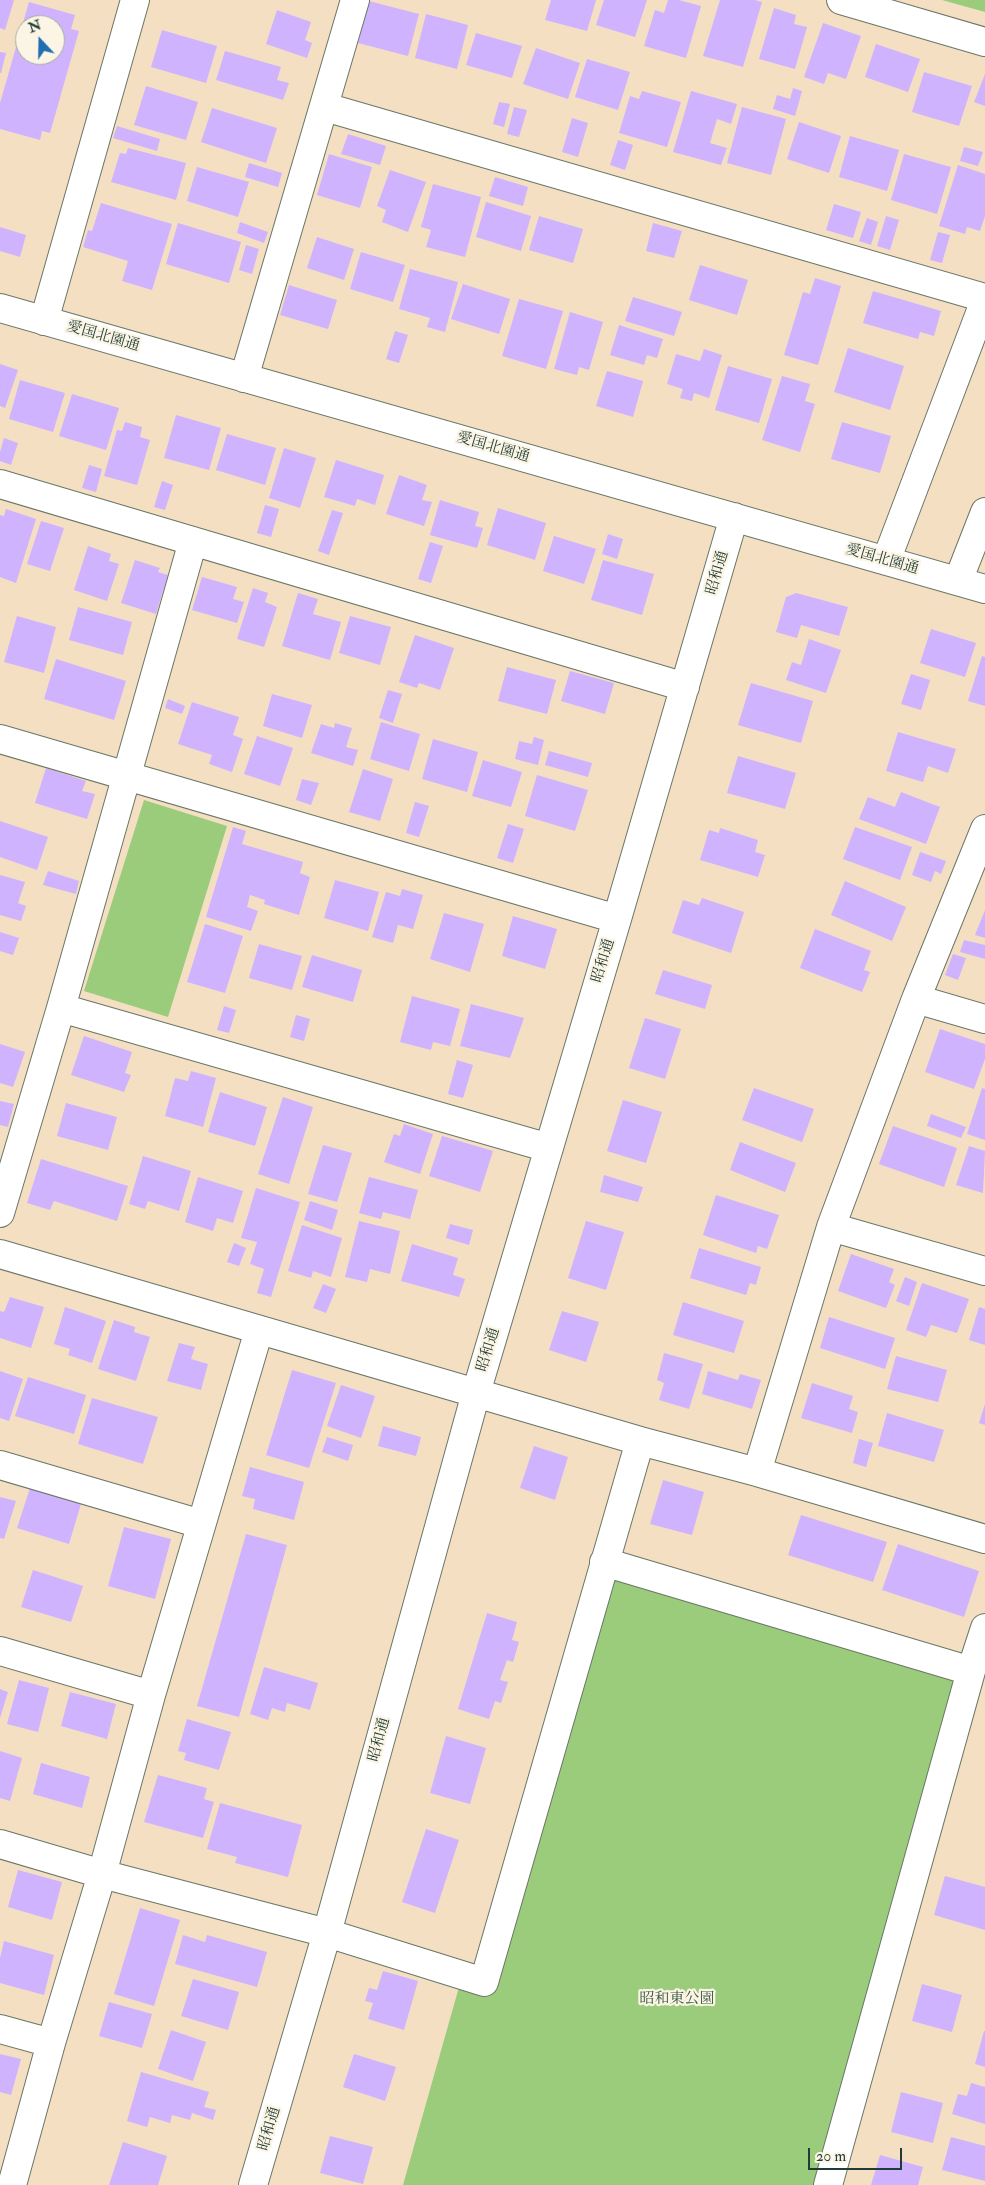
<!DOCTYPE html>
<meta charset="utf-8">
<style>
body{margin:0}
#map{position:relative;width:985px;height:2185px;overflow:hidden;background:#f4dfc3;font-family:"IM FELL Double Pica",serif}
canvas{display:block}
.north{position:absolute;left:15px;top:15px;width:50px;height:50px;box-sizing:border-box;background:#fcf5e5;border:1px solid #a4ab9e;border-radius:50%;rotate:339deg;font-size:14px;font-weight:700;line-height:20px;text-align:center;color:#1f3d34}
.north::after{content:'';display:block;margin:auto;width:18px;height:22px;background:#1f6fb2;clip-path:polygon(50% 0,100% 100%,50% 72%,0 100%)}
.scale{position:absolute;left:808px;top:2148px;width:94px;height:22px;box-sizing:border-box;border:2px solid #1f3d34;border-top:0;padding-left:6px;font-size:15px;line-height:18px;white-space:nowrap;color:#1f3d34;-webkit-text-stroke:4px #fcf5e5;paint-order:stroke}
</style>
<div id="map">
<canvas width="985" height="2185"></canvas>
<div class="north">N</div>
<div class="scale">20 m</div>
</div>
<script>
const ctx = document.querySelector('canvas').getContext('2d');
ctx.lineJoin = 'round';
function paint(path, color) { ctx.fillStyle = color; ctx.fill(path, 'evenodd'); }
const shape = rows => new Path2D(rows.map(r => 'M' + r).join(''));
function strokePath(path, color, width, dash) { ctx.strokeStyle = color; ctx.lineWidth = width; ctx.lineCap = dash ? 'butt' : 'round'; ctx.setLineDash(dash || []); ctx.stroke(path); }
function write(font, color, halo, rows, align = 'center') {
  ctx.font = font + ' "IM FELL Double Pica","Noto Serif JP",serif'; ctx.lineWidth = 4.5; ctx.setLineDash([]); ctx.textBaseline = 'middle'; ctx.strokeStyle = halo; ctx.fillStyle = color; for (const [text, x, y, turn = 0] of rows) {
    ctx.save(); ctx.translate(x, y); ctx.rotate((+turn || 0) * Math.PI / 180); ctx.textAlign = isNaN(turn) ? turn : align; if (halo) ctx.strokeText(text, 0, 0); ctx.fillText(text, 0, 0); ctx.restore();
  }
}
paint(shape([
 [942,0,985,0,985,12],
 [144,800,227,826,168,1017,84,991],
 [611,1575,958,1681,814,2185,403,2185,459,1987,489,1996]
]), '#9bcc7c');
paint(shape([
 [0,0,14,0,5,30,0,28],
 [551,0,596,0,587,31,545,20],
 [604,0,647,0,635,37,596,25],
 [668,0,679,0,701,6,686,58,644,46,655,10,664,13],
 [720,0,755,0,762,2,743,67,703,56],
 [369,1,419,14,408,56,358,43],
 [29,2,75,15,71,29,79,31,50,133,42,131,40,140,0,129,0,103],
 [25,25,55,25,55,55,25,55],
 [774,8,796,15,794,24,807,27,795,69,759,59],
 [277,10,311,22,305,40,312,43,307,58,266,44],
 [426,14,468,25,457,69,415,58],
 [823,23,861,36,846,79,828,73,824,84,804,77],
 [162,30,217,46,206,83,151,67],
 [476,33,522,46,512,78,466,65],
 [876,44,920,59,908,92,865,77],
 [536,48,580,63,568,99,523,84],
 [225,51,281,67,277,80,289,83,283,100,216,80],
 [0,52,6,53,1,73,0,73],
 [587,59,630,72,618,110,575,97],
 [924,72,972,86,959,126,912,112],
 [985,74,985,106,974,102],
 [146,86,198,102,186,140,134,125],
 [793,88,802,91,795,116,773,109,777,95,790,99],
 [642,91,681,102,667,147,619,133,630,96,639,99],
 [691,91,737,104,731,124,717,119,710,143,727,148,721,165,673,152],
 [499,102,510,104,504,127,493,124],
 [514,107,527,110,519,137,507,134],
 [742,107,786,119,771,175,727,163],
 [212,108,277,128,266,163,201,142],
 [572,118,588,123,578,157,562,152],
 [799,122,841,136,829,173,787,159],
 [117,126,160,139,157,151,113,138],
 [348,134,386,146,380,165,341,154],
 [850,136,899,150,887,191,839,177],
 [618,140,633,145,625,170,610,165],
 [964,147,983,152,978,166,960,161],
 [128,148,186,163,176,200,111,182,120,153,126,154],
 [329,154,372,167,360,208,317,195],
 [904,154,951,167,937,214,891,200],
 [249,163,282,173,278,187,245,177],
 [958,165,985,174,985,216,980,231,967,227,965,234,939,226],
 [197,167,249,182,238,217,187,201],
 [390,170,426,182,408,232,382,222,386,210,377,206],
 [495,177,528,187,523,206,489,196],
 [433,184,481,197,465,257,426,247,431,230,421,227],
 [486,202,531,216,521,251,476,237],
 [101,203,172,224,152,290,122,281,128,261,83,247,88,230,92,231],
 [834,204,861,212,853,238,826,230],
 [539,216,583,229,573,263,529,250],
 [886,216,899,220,890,250,877,246],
 [867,218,878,222,871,245,859,241],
 [240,222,268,232,264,243,237,233],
 [178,223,241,242,229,283,166,264],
 [653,223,682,231,674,258,646,251],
 [0,227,26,235,20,257,0,251],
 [938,232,950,235,942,263,930,260],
 [317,237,354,249,344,280,307,268],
 [246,245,259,249,252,274,239,270],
 [361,252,405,265,393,302,350,289],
 [700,265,748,280,737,315,689,300],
 [410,269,458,282,445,332,427,327,430,318,399,309],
 [815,278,841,286,818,365,784,355,803,292,810,294],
 [463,284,510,299,499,334,451,319],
 [289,285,337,300,328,329,280,315],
 [873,291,941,311,934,336,920,332,918,339,863,323],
 [633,297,682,312,674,336,625,321],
 [519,299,563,311,546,369,502,356],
 [570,312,603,322,589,370,579,367,577,375,554,369],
 [619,325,663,339,657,358,647,355,644,365,610,355],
 [395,331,408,335,399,363,386,359],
 [848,348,904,366,890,410,834,392],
 [704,349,722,355,709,398,694,393,692,401,680,398,683,389,667,384,676,354,700,361],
 [0,364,18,370,5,408,0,406],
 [728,366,772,379,759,423,715,410],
 [607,371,643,381,633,417,596,406],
 [782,376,810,384,805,401,815,404,800,452,762,440],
 [20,380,65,393,53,432,9,419],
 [72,394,119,408,106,450,59,436],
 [176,415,221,428,209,470,164,458],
 [125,422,142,427,140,437,150,440,137,485,104,476,117,430,122,431],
 [842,422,891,436,880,473,831,459],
 [227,434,276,448,265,485,216,470],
 [4,438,18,443,11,465,0,461,0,452],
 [284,448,316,458,300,508,269,498],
 [336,460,384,475,375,505,357,499,355,506,324,497],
 [89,465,102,469,96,492,82,488],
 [399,475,427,485,422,500,432,502,424,526,386,514],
 [162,481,173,485,165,510,154,507],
 [440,500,479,512,475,526,483,528,477,548,430,535],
 [265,505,279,509,271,537,257,533],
 [498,508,546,523,535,560,487,545],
 [6,509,36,519,16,583,0,577,0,515,4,516],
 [332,510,343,513,329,555,318,551],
 [41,521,64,528,50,571,27,564],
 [608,534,623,539,617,559,602,554],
 [554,536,596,549,584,584,543,571],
 [430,542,443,546,431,583,418,579],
 [88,546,111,554,109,561,119,564,107,601,74,590],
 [135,560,160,568,158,572,168,575,156,614,121,603],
 [603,560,654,574,642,615,591,600],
 [202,577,237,587,233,599,244,602,237,623,192,610],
 [253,588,268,593,265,602,277,607,264,647,237,639],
 [298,593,318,599,313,614,341,622,330,660,282,646],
 [796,593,848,607,839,636,801,625,797,638,776,632,786,597],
 [78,607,132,622,123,655,69,640],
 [17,616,56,627,44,673,4,662],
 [350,616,391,627,380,665,339,653],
 [931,629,976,643,965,677,920,663],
 [415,635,454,648,440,690,419,683,417,688,399,682],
 [809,639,841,650,826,693,786,680,792,662,801,665],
 [982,656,985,657,985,706,968,701],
 [56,659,126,681,114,720,44,699],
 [507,667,556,680,547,714,498,701],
 [570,671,614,683,605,714,561,701],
 [911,674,930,680,921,710,901,704],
 [751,683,813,701,801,743,738,725],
 [388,690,402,694,393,723,379,718],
 [272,694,312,705,302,738,263,726],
 [168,699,185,706,182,714,165,708],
 [192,702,239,717,233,735,243,739,232,772,209,764,212,755,178,744],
 [381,722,420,734,409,771,370,759],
 [335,723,352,728,346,747,358,750,353,766,311,753,321,724,334,728],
 [898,732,956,749,948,773,928,766,923,782,886,771],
 [257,736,293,748,280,786,244,774],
 [534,737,544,740,538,765,515,759,519,741,532,744],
 [433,739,478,752,467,792,422,779],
 [549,751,592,763,588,777,545,765],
 [738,756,796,773,785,809,727,793],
 [483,760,522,772,511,807,472,796],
 [46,768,86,781,82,791,95,794,87,819,35,803],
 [363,769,393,779,380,821,349,812],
 [537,775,588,790,575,831,525,816],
 [302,779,319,783,311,805,296,800],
 [901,792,940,807,926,844,859,819,868,797,895,807],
 [415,802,429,806,419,837,406,833],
 [0,821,48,837,37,870,0,857],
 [508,824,524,829,513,863,497,858],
 [233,827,246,831,242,844,303,862,300,873,310,877,299,915,264,904,265,900,250,895,247,907,258,911,251,931,206,917],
 [855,827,912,847,900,880,843,859],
 [720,828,758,840,755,852,765,855,758,877,700,860,709,830,719,833],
 [920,852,946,861,941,874,935,871,931,882,912,875],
 [48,871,79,881,76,894,43,885],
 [0,875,25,882,18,903,26,906,21,921,0,915],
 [335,880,379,892,368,931,324,918],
 [845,881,906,907,892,941,831,915],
 [402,889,423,895,413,929,398,925,393,943,372,937,386,892,400,896],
 [702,898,744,912,731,953,672,933,683,900,699,905],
 [985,910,985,938,975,935],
 [444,913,484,924,470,972,430,959],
 [513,916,557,929,545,969,502,956],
 [205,924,243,936,225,993,187,982],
 [815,929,871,951,864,970,870,972,862,992,800,968],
 [0,932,19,938,13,955,0,951],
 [964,940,985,945,985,959,960,952],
 [259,944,302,956,292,990,249,978],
 [953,954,966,958,958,980,945,975],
 [312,955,362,970,353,1002,302,987],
 [663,970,712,985,705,1009,655,994],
 [412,996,460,1009,450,1046,433,1042,431,1050,400,1042],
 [471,1004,524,1018,510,1058,460,1046],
 [224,1006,236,1010,229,1033,217,1030],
 [296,1015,310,1019,304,1041,290,1037],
 [645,1018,681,1029,665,1079,629,1068],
 [940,1029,985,1044,985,1059,974,1089,925,1072],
 [84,1036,132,1052,125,1073,131,1075,124,1092,71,1075],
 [0,1044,25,1052,13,1087,0,1083],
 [457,1060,473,1065,463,1098,448,1094],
 [191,1071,216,1078,203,1127,165,1116,175,1078,188,1081],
 [754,1088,814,1109,802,1142,742,1120],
 [982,1088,985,1089,985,1140,967,1134],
 [220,1092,267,1107,255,1146,208,1132],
 [283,1097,313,1107,289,1184,258,1174],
 [623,1100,662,1112,646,1163,607,1151],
 [0,1101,14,1104,8,1127,0,1125],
 [66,1103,117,1117,108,1150,57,1136],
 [931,1114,966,1127,961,1138,927,1126],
 [404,1124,433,1134,420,1174,384,1162,394,1134,400,1136],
 [893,1126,957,1148,944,1187,879,1164],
 [442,1136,493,1151,480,1192,429,1176],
 [740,1142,796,1163,785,1192,730,1170],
 [323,1145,352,1153,337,1202,308,1194],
 [969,1146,985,1151,983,1193,956,1185],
 [143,1156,191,1171,179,1211,148,1201,145,1209,129,1204],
 [41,1159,128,1186,117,1221,54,1201,50,1210,27,1203],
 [604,1175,643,1187,638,1202,600,1192],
 [198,1177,243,1191,233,1223,217,1218,213,1231,185,1222],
 [369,1177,418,1190,410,1219,383,1212,381,1219,359,1213],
 [256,1188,300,1202,271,1297,257,1293,264,1269,250,1264,257,1242,241,1238],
 [716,1195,779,1215,767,1249,758,1246,756,1253,703,1235],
 [310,1201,338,1210,332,1230,304,1220],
 [359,1221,400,1231,390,1274,370,1269,367,1282,345,1277],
 [586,1221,624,1232,606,1290,568,1278],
 [450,1224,473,1230,469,1245,446,1238],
 [302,1225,342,1238,331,1277,313,1271,311,1278,288,1271],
 [234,1243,246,1248,239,1266,227,1262],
 [412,1244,458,1258,453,1275,465,1279,459,1297,401,1281],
 [699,1248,761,1267,756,1285,750,1283,746,1295,690,1278],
 [851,1254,894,1269,889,1282,895,1285,886,1308,838,1291],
 [905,1277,917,1282,909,1306,896,1301],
 [922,1283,969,1299,957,1333,931,1325,926,1337,906,1330],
 [323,1284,336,1289,326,1313,313,1308],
 [10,1297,44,1307,31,1348,0,1338,0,1311,4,1312],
 [683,1302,744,1321,734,1353,673,1335],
 [65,1307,106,1321,92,1363,68,1355,70,1349,54,1344],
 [979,1307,985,1309,985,1345,969,1340],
 [562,1311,599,1322,586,1362,549,1350],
 [829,1317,895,1338,885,1369,820,1348],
 [114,1320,135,1327,134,1332,150,1337,136,1381,98,1369],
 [179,1343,195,1347,191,1359,208,1364,201,1390,167,1381],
 [664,1353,703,1364,689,1409,659,1400,664,1383,657,1380],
 [896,1356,947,1370,938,1402,887,1389],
 [292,1370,336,1383,309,1468,266,1455],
 [0,1371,23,1379,9,1421,0,1418],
 [708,1371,738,1380,740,1374,761,1380,752,1409,702,1394],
 [28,1377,86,1395,74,1434,15,1416],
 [812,1383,853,1396,849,1409,858,1412,852,1433,801,1418],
 [341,1385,375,1396,361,1438,327,1426],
 [92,1398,158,1417,143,1464,78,1444],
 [985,1404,985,1425,979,1423],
 [887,1413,944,1430,934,1462,878,1446],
 [383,1426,421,1437,416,1456,378,1446],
 [327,1437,353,1445,348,1461,322,1452],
 [859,1439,873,1443,866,1467,853,1463],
 [534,1446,568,1457,555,1500,520,1488],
 [250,1467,304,1482,294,1520,253,1509,255,1499,242,1496],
 [663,1480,704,1492,692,1535,650,1524],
 [30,1488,81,1504,69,1544,17,1528],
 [0,1497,16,1501,4,1539,0,1538],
 [801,1515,887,1542,873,1582,788,1555],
 [124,1527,171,1539,155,1599,108,1586],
 [246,1534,287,1545,239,1717,197,1706],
 [898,1544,979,1571,964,1617,882,1590],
 [33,1570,83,1586,71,1622,21,1607],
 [487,1613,517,1622,512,1640,519,1642,513,1662,507,1660,500,1680,508,1682,501,1703,495,1701,489,1719,458,1709],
 [264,1667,318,1683,310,1710,287,1703,285,1712,272,1708,268,1720,250,1714],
 [19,1680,49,1688,38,1732,7,1724],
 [0,1689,8,1692,0,1718],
 [70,1692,116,1704,107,1739,61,1726],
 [187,1719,231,1732,219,1770,184,1760,186,1753,178,1751],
 [446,1736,486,1748,470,1804,430,1793],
 [0,1751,22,1758,10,1801,0,1798],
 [41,1763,90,1777,82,1808,33,1794],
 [158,1775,207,1788,204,1799,214,1802,203,1838,144,1822],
 [220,1803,302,1825,288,1877,235,1863,237,1857,207,1849],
 [426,1829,459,1840,435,1913,402,1902],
 [18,1870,62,1882,52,1920,8,1907],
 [945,1876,985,1887,985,1930,934,1915],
 [140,1908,180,1920,154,2006,114,1994],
 [183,1935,205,1942,207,1935,267,1952,257,1987,175,1964],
 [4,1941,54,1955,44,1995,0,1983,0,1958],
 [383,1971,418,1981,404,2030,368,2019,373,2003,365,2001,369,1988,377,1990],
 [193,1979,239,1992,228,2030,181,2016],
 [922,1984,962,1995,952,2032,912,2021],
 [109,2002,152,2014,142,2048,99,2036],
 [171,2030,206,2042,193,2081,158,2069],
 [984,2031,985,2031,985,2067,975,2064],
 [0,2054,21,2059,11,2095,0,2092],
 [354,2054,396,2067,385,2101,343,2087],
 [141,2072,209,2092,204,2107,216,2110,213,2120,192,2113,190,2120,172,2115,170,2123,150,2117,147,2127,127,2121],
 [971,2083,985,2087,985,2124,952,2114,958,2094,967,2096],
 [901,2092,943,2103,933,2143,891,2132],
 [330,2136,373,2147,363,2184,320,2173],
 [951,2137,985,2146,985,2181,942,2170],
 [123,2142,167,2156,158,2185,109,2185],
 [880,2155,923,2167,918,2185,871,2185]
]), '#d0b3fe');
const minor = shape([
 [841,0,985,42],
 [325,107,985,298],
 [0,308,985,589],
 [44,321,135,0],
 [244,378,355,0],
 [0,484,685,687],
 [886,561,985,300],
 [958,581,985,512],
 [0,739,617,919],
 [916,999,985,1019],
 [61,1008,549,1148],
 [0,1213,61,1008,193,541],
 [831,1227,985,1271],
 [0,1254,640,1441,757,1472,985,1539],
 [0,1465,201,1524],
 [757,1472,831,1227,916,999,985,829],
 [604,1562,971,1671],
 [0,1651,151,1695],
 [0,1844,102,1874,327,1933,484,1982,640,1441],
 [0,2029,51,2043],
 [12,2185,51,2043,102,1874,151,1695,259,1330],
 [253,2185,327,1933,476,1393,617,919,734,517],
 [828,2185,971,1671,985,1628]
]);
strokePath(minor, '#6a7666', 30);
strokePath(minor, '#fff', 28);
write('15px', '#1f3d34', '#fcf5e5', [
 ["愛国北園通",103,337,16],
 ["愛国北園通",493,448,16],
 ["愛国北園通",882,560,16],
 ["昭和通",718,573,-74],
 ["昭和通",604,961,-73],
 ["昭和通",489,1350,-73],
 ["昭和通",380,1740,-75],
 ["昭和通",270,2129,-74]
]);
write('15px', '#385a42', '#fcf5e5', [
 ["昭和東公園",677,2000]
]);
</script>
